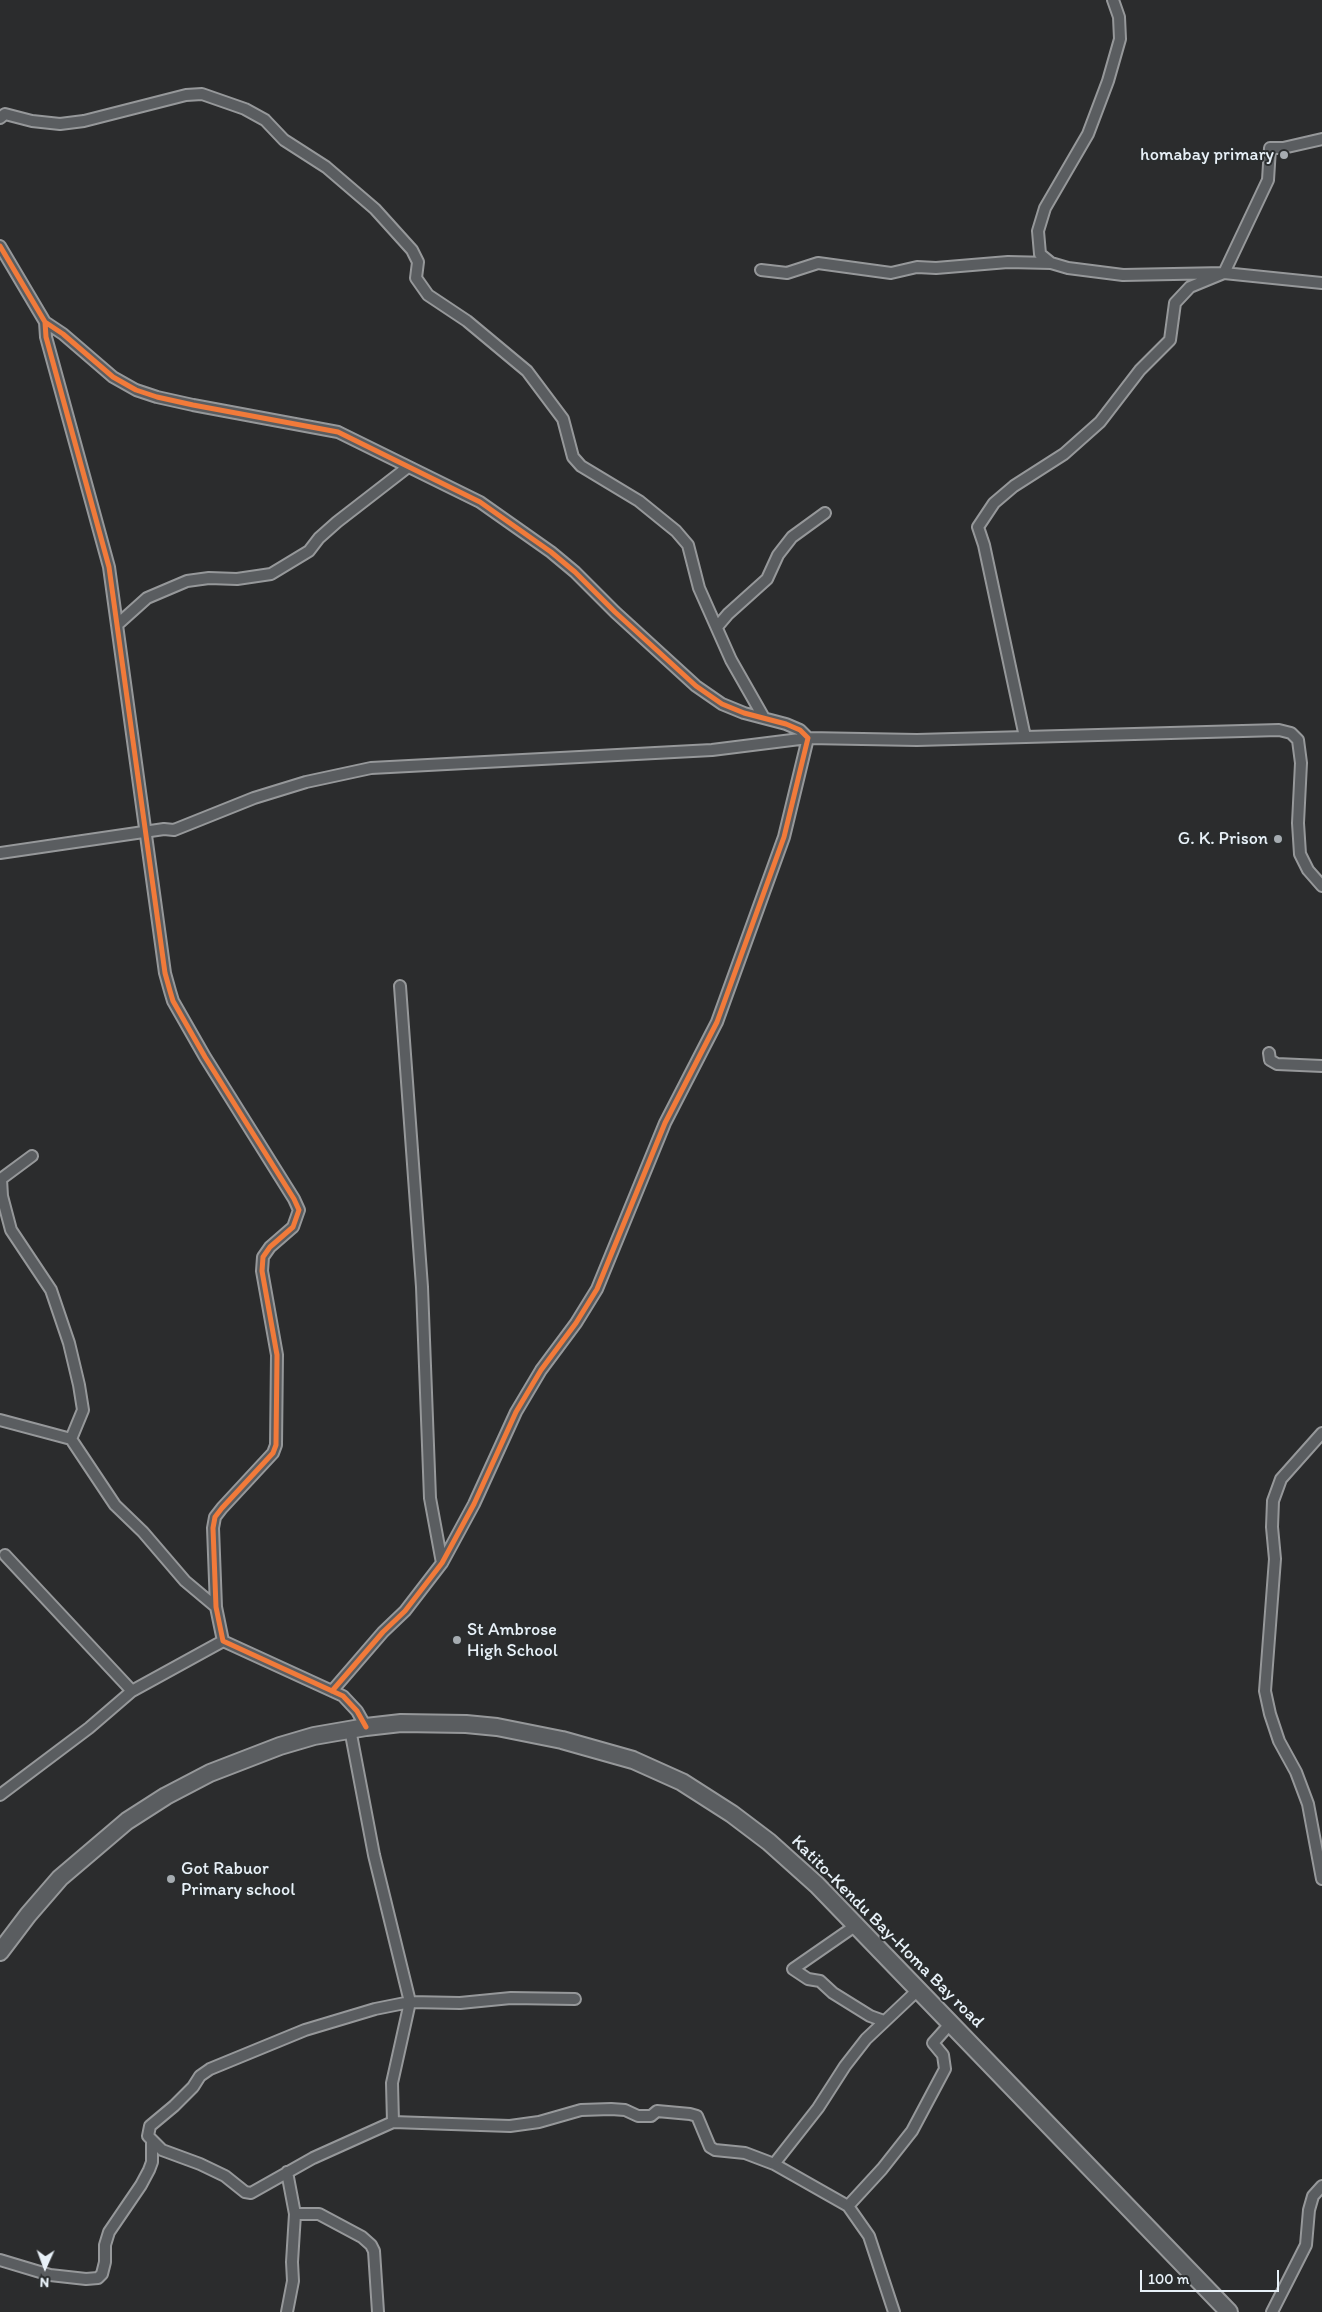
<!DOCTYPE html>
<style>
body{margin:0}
#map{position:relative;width:1322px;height:2312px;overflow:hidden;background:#2b2c2d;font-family:Itim,sans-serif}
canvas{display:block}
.north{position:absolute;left:20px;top:2242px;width:50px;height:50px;-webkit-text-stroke:4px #2a2d2e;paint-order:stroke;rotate:182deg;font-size:14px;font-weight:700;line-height:20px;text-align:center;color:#e8f1f8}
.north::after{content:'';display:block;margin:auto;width:18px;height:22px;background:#e8f1f8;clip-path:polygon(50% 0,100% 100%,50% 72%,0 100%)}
.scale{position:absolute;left:1140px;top:2270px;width:139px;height:22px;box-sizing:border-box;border:2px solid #e8f1f8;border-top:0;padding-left:6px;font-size:15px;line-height:18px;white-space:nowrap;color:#e8f1f8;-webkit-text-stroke:4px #2a2d2e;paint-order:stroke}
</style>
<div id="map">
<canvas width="1322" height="2312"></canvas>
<div class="north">N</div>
<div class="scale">100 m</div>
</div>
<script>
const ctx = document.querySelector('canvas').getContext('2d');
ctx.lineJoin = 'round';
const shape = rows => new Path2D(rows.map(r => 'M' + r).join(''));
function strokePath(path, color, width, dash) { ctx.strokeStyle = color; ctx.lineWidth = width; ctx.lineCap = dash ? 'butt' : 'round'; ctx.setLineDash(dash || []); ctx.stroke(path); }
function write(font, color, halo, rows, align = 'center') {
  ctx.font = font + ' Itim,sans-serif'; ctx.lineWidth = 4; ctx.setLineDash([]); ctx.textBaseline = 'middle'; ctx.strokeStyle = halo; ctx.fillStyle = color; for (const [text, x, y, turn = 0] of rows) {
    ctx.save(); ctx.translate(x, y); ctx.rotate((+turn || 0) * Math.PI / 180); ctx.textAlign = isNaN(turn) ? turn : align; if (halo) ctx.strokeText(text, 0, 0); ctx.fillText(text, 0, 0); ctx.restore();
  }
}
const minor = shape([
 [1113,0,1119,17,1120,39,1108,81,1088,134,1045,208,1038,231,1040,254,1051,263,1068,268,1123,275,1224,273,1268,180,1270,148,1283,148,1322,139],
 [0,118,5,114,32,121,60,124,84,121,186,95,202,94,245,109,265,120,284,140,326,167,375,209,412,250,418,262,416,278,428,295,467,321,527,371,563,419,573,457,581,466,639,501,676,531,688,545,699,588,731,660,764,718],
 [0,246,45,322,46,337,109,567,165,973,170,991,173,1001,205,1057,294,1199,299,1210,293,1227,270,1247,263,1257,262,1271,277,1355,276,1445,273,1453,222,1508,215,1517,213,1528,216,1607,223,1641,343,1696,357,1711,366,1727],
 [761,270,787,273,818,263,891,273,917,267,936,268,1008,262,1051,263],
 [45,322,63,334,113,377,136,390,157,397,193,405,338,432,480,502,551,552,575,572,615,612,696,686,722,704,744,713,786,724,800,730,808,738,784,837,717,1022,665,1123,597,1289,576,1323,541,1370,516,1412,474,1504,442,1563,405,1611,383,1632,332,1691],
 [118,624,147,598,187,581,209,578,237,579,271,574,309,551,319,538,337,522,408,467],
 [717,627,728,614,767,579,778,555,792,537,825,513],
 [1025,737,984,545,978,527,994,503,1014,486,1064,454,1100,422,1140,370,1170,340,1175,303,1190,287,1224,273,1322,283],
 [0,853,164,829,174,830,254,798,306,782,371,768,712,750,808,738,917,740,1279,730,1291,733,1298,740,1301,763,1298,823,1300,854,1308,870,1322,886],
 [400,986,422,1287,430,1498,442,1563],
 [1269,1053,1270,1060,1277,1064,1322,1066],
 [32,1156,1,1179,2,1196,11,1230,51,1290,69,1343,79,1385,83,1410,71,1439,115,1505,143,1532,185,1581,216,1607],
 [0,1420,71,1439],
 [1322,1433,1281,1479,1273,1501,1272,1527,1275,1559,1265,1691,1270,1714,1279,1741,1296,1772,1308,1804,1322,1879],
 [5,1555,132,1691],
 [350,1729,374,1855,410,2002,392,2083,393,2122],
 [0,1795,89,1728,132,1691,223,1641],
 [855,1926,793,1969,808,1979,820,1981,833,1993,870,2016,884,2021],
 [575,1999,511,1998,460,2003,410,2002,375,2009,305,2030,210,2069,200,2076,193,2087,174,2106,150,2126,148,2136,162,2150,200,2164,225,2176,245,2192,251,2193,313,2158,393,2122,510,2126,539,2122,581,2110,611,2109,625,2110,638,2116,651,2116,657,2111,690,2114,697,2116,710,2147,715,2150,745,2153,774,2164,818,2108,845,2066,866,2039,919,1989],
 [774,2164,848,2206,869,2236,894,2312],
 [848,2206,882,2169,912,2131,945,2069,943,2055,933,2043,950,2024],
 [295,2214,319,2214,362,2237,371,2245,374,2251,378,2312],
 [0,2260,50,2275,86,2279,98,2278,102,2274,105,2262,105,2245,109,2232,141,2185,149,2170,152,2162,152,2142],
 [287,2312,293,2281,292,2262,295,2214,287,2172],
 [1272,2312,1306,2245,1309,2210,1313,2196,1322,2186]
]);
const trunk = shape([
 [0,1952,28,1915,60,1878,127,1821,166,1796,210,1773,280,1746,314,1736,366,1727,401,1723,466,1724,497,1727,562,1740,633,1760,682,1782,732,1814,769,1842,817,1885,1229,2312]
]);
strokePath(minor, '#96989a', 14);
strokePath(trunk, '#96989a', 20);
strokePath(minor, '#5a5d60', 10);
strokePath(trunk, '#5a5d60', 16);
strokePath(shape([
 [0,246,45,322,46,337,109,567,165,973,170,991,173,1001,205,1057,294,1199,299,1210,293,1227,270,1247,263,1257,262,1271,277,1355,276,1445,273,1453,222,1508,215,1517,213,1528,216,1607,223,1641,343,1696,357,1711,366,1727],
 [45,322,63,334,113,377,136,390,157,397,193,405,338,432,480,502,551,552,575,572,615,612,696,686,722,704,744,713,786,724,800,730,808,738,784,837,717,1022,665,1123,597,1289,576,1323,541,1370,516,1412,474,1504,442,1563,405,1611,383,1632,332,1691]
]), '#f17a3a', 5);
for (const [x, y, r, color] of [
 [1284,155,5,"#a6acb1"],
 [1278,839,5,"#a6acb1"],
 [457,1640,5,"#a6acb1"],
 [171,1879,5,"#a6acb1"]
]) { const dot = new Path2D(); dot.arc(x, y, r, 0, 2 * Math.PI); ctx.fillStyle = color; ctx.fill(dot); strokePath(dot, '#2a2d2e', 2); }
write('18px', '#e8f1f8', '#2a2d2e', [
 ["homabay primary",1274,155],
 ["G. K. Prison",1268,839],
 ["St Ambrose",467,1630,"left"],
 ["High School",467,1651,"left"],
 ["Got Rabuor",181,1869,"left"],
 ["Primary school",181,1890,"left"]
], 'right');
write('18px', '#e8f1f8', '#2a2d2e', [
 ["Katito-Kendu Bay-Homa Bay road",887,1932,45]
]);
</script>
